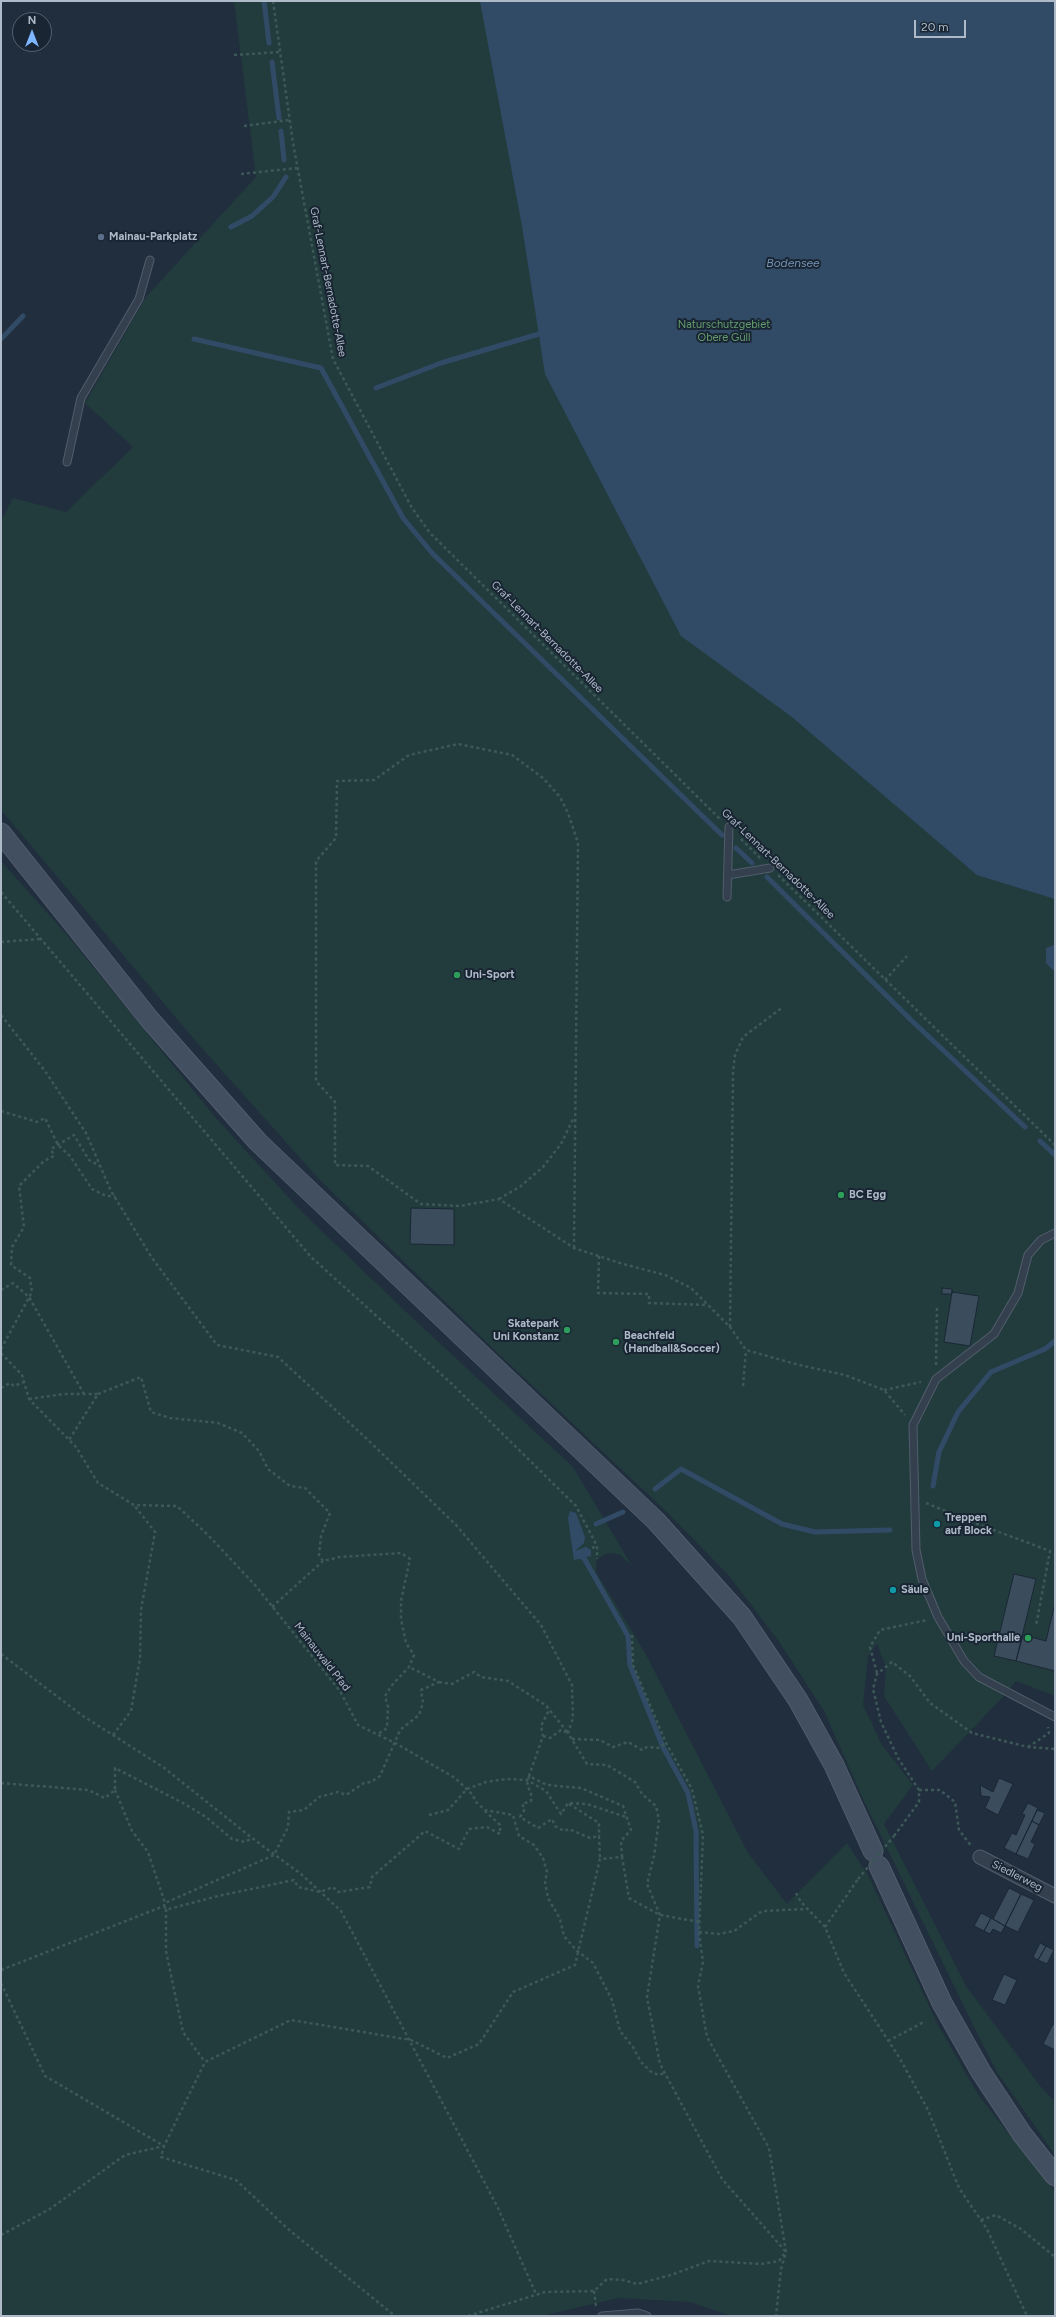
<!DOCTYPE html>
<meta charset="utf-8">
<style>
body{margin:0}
#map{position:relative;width:1056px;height:2317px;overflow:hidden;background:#202e3d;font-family:Figtree,sans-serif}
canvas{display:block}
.frame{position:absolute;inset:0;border:2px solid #afbac9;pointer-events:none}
.north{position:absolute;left:12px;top:12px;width:40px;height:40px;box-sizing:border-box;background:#192532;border:1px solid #55616e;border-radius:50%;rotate:0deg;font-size:11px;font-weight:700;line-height:16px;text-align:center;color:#afbac9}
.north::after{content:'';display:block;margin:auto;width:14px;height:18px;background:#7eb7ff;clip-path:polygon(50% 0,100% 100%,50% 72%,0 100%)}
.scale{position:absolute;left:914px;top:20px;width:52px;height:18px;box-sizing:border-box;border:2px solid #afbac9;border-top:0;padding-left:5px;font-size:12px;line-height:14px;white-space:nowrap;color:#afbac9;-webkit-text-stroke:3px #192532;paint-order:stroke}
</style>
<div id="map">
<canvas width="1056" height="2317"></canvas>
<div class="frame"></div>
<div class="north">N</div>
<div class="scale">20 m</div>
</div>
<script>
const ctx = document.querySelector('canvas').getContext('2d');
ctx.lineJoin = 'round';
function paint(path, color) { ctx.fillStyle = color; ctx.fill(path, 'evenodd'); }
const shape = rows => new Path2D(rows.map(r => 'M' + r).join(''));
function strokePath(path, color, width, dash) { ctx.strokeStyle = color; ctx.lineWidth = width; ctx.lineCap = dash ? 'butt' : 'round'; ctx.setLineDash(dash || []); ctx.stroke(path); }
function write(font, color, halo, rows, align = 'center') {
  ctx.font = font + ' Figtree,sans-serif'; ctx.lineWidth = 4; ctx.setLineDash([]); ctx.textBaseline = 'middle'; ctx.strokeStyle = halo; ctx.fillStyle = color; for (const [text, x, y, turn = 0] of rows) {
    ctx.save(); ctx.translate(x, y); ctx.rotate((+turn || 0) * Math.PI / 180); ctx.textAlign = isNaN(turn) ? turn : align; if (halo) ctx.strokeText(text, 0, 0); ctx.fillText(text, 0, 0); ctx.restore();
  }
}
paint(shape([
 [234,1,1055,1,1055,1696,1016,1681,1003,1697,932,1771,884,1696,886,1667,877,1644,868,1656,863,1705,882,1745,913,1785,884,1824,966,1986,1041,2087,1055,2102,1055,2155,997,2072,977,2033,865,1803,824,1711,780,1643,730,1577,671,1516,501,1356,319,1179,199,1045,1,810,1,521,13,498,66,512,133,447,85,403,146,297,256,177],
 [1,861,67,935,215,1117,301,1211,403,1309,573,1467,632,1566,619,1554,608,1553,597,1559,596,1572,644,1651,748,1853,787,1904,847,1843,868,1875,938,2025,979,2096,1055,2192,1055,2316,731,2316,690,2302,618,2298,542,2316,1,2316]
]), '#223c3e');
paint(shape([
 [480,1,1055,1,1055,899,977,875,792,717,681,636,545,374,522,226],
 [1055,945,1055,972,1046,963,1046,948],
 [570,1511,576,1513,585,1537,584,1543,575,1551,586,1547,591,1550,591,1556,574,1560,568,1518]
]), '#314b67');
strokePath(shape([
 [264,1,269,43],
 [272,62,279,118],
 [281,131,284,160],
 [231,227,252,216,273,197,286,177],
 [1,339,23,316],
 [194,339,321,368,403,518,432,553,722,835],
 [376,388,441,363,539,334],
 [736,848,752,863],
 [767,877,911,1020,1025,1127],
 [1040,1141,1055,1155],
 [933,1486,939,1452,958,1412,991,1372,1045,1349,1055,1341],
 [655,1489,681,1469,782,1524,815,1532,890,1530],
 [596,1524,623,1512],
 [578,1555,584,1558,628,1636,630,1665,663,1747,688,1793,696,1831,697,1946]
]), '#314b67', 5);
const building = shape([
 [411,1208,454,1209,454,1245,410,1244,411,1208],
 [942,1288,952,1289,952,1294,942,1294,942,1288],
 [952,1292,979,1296,970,1346,944,1342,952,1292],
 [1014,1574,1036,1579,1016,1661,994,1656,1014,1574],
 [1055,1603,1055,1671,1016,1661,1023,1635,1046,1641,1055,1603],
 [999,1778,1013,1784,998,1815,985,1808,990,1797,981,1796,980,1785,993,1792,999,1778],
 [1028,1803,1038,1808,1016,1854,1004,1848,1012,1833,1016,1835,1025,1815,1022,1814,1028,1803],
 [1037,1810,1045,1813,1039,1825,1032,1821,1037,1810],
 [1032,1821,1039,1825,1031,1842,1035,1844,1028,1859,1016,1854,1032,1821],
 [1009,1888,1021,1894,1005,1926,993,1919,1009,1888],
 [1021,1894,1034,1900,1018,1932,1005,1926,1021,1894],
 [981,1913,991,1918,984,1931,974,1926,981,1913],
 [991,1918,1005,1926,1001,1933,993,1929,990,1934,984,1931,991,1918],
 [1040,1943,1046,1946,1038,1960,1033,1957,1040,1943],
 [1046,1946,1054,1950,1047,1964,1038,1960,1046,1946],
 [1004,1974,1017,1980,1005,2005,992,2000,1004,1974],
 [1053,2024,1055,2025,1055,2050,1043,2044,1053,2024]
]);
paint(building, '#3b4c5d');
strokePath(building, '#1b2734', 1);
const lane = shape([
 [67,462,81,398,139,299,150,260],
 [728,875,770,868],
 [727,897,729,827],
 [1055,1233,1041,1240,1028,1255,1018,1293,994,1334,936,1379,913,1425,916,1550,922,1579,938,1617,964,1661,979,1677,1055,1717],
 [602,2316,638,2313,647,2316]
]);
const street = shape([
 [980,1857,1055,1896]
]);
const secondary = shape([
 [1,833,150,1020,258,1142,656,1521,742,1617,798,1700,834,1765,873,1851],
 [879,1866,942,2003,981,2072,1022,2134,1055,2176]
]);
strokePath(lane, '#525d6b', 9);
strokePath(street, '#525d6b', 15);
strokePath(secondary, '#525d6b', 21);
strokePath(shape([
 [273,1,293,143,333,359,412,508,430,533,721,820],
 [234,55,280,52],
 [244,126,289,120],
 [241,174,297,168],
 [741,839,760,858],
 [778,875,1055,1145],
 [1,892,311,1257,452,1384,576,1506,597,1546,597,1559],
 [1,942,40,939],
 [885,980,907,956],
 [1,1015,45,1071,86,1133,111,1191,152,1258,217,1345,278,1357,368,1440,456,1525,541,1625,572,1685,573,1718,568,1733,587,1764,607,1765,635,1782,642,1794,656,1806,659,1820,654,1856,647,1884,660,1915,647,1997,660,2064,722,2179,786,2252],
 [1,1111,37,1122,45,1118,58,1145,70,1156,92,1189,106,1196,115,1196],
 [499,1199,521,1186,543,1167,561,1144,574,1117],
 [574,1248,578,843,568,813,560,797,543,778,512,755,458,744,409,755,374,780,337,781,336,838,316,861,316,1081,335,1102,335,1165,368,1166,421,1204,460,1206,499,1199,574,1248,623,1264,665,1275,691,1288,730,1327,746,1350,799,1365,845,1375,884,1390,905,1415],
 [599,1256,598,1293,649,1294,649,1303,707,1305],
 [1,1290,13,1283,29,1297,84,1394],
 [730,1327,733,1072,735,1055,743,1037,783,1007],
 [1,1349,32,1292,30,1278,11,1265,12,1247,24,1227,19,1186,44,1161,54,1156,51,1149,74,1135,89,1160,100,1166],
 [1,1353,22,1375,29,1399,76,1447,98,1483,134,1505,177,1506,208,1535,255,1585,340,1691,358,1725,397,1744,455,1778,473,1795,475,1801,485,1810,513,1815,519,1836,534,1845,543,1858,547,1872,545,1882,548,1898,560,1919,564,1936,576,1950,593,1963,612,2000,620,2031,633,2047,641,2062,650,2071,658,2075,665,2073],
 [936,1365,937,1305],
 [743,1386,746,1350],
 [1,1388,10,1383,14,1386,24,1382],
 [884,1390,921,1382],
 [98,1394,141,1377,151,1412,170,1418,218,1423,242,1433,259,1451,268,1469,290,1486,305,1488,330,1513,321,1536,319,1555,323,1561,340,1557,401,1553,410,1559,401,1601,401,1619,406,1643,414,1655,409,1667,392,1685,385,1696,388,1707,387,1728,378,1734],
 [29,1399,64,1394,98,1394,69,1440],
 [926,1503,972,1522,1050,1551,1036,1626],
 [592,1548,597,1546],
 [272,1607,323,1561],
 [632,1635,633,1665,666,1743,692,1789,703,1835,699,1932,703,1962,698,1986,707,2037,769,2148,786,2252,781,2269,776,2316],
 [1,1654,83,1716,163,1767,252,1838,301,1874,341,1911,497,2206,536,2294],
 [877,1673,870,1647,880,1630,927,1620],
 [439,1682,452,1684,474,1672,481,1677,508,1681,547,1706,548,1712,541,1726,543,1736,529,1776,547,1785,581,1788,623,1806,631,1830,621,1841,622,1857],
 [113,1735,131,1711,140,1658,141,1610,155,1532,134,1505],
 [543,1736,550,1738,561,1730,568,1733,548,1708],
 [572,1739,600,1740,613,1747,628,1742,642,1750,647,1747,658,1748,666,1743],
 [1028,1747,1049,1733,1048,1727],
 [529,1776,527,1785,531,1793,531,1801,522,1804,525,1809,520,1817,538,1828,552,1819,555,1826,564,1831,569,1829,590,1838,599,1836,600,1859],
 [1,1783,88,1790,105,1798,115,1790,115,1768,183,1803,206,1817,232,1839,245,1842,252,1838],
 [115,1790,132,1831,148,1852,165,1903],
 [919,1790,940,1790,955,1802,959,1830,972,1847],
 [569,1804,599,1823,599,1836],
 [429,1815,448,1810,467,1789,486,1782,506,1779,527,1780,546,1791,561,1814,568,1803,587,1804,626,1817],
 [894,1836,919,1802,919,1790,898,1758,881,1722,873,1689,877,1674,892,1662,910,1676,930,1703,972,1733,1028,1747,1055,1749],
 [796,1893,801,1902,825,1927,844,1973,899,2057,928,2110,959,2188,987,2229,1027,2316],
 [164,1906,166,1909,169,1909,218,1896,294,1880,298,1887,320,1892,333,1887,338,1892,370,1887,372,1877,425,1831,459,1849,469,1829,487,1827,500,1834,500,1825,485,1811],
 [166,1909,166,1951,183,2032,205,2062],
 [825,1927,858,1879],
 [699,1932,719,1934,734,1931,762,1911,808,1909],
 [1,1970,164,1906,165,1903,274,1855,288,1827,289,1812,304,1810,319,1797,338,1792,346,1795,364,1783,371,1782,380,1776,400,1730,419,1715,423,1703,421,1690,439,1682,409,1667],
 [1,1983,45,2076,164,2146,161,2157,236,2180,288,2229,395,2316],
 [888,2041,922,2023,923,2025],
 [981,2220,996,2215,1021,2229,1055,2257],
 [1,2235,50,2209,125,2155,164,2146,205,2062,291,2020,411,2040,447,2058,479,2044,513,1992,575,1965,600,1859,622,1857,629,1898,660,1915,700,1922],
 [594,2291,596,2306],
 [468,2316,545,2292,594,2291,607,2279,623,2280,637,2284,671,2275,709,2261,761,2264,779,2261,784,2254]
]), '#3d5858', 2.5, [3, 3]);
strokePath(lane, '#34404d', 7);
strokePath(street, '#34404d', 13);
strokePath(secondary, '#414f61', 19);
strokePath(shape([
 [858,1879,894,1836]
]), '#3d5858', 2.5, [3, 3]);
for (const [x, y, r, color] of [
 [101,237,4,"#5c6f8a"],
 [457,975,4,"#2e9e5b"],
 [841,1195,4,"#2e9e5b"],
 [567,1330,4,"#2e9e5b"],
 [616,1342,4,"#2e9e5b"],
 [937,1524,4,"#0f9aa8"],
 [893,1590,4,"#0f9aa8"],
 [1028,1638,4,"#2e9e5b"]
]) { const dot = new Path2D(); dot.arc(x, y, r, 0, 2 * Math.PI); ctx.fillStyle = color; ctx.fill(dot); strokePath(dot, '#192532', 1.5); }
write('bold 11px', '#afbac9', '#192532', [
 ["Mainau-Parkplatz",109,237],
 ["Uni-Sport",465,975],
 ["BC Egg",849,1195],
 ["Skatepark",559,1324,"right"],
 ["Uni Konstanz",559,1337,"right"],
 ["Beachfeld",624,1336],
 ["(Handball&Soccer)",624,1349],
 ["Treppen",945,1518],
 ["auf Block",945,1531],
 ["Säule",901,1590],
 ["Uni-Sporthalle",1020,1638,"right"]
], 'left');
write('11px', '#afbac9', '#192532', [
 ["Graf-Lennart-Bernadotte-Allee",328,282,79],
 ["Graf-Lennart-Bernadotte-Allee",547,637,45],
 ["Graf-Lennart-Bernadotte-Allee",778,864,44],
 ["Mainauwald Pfad",322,1657,52],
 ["Siedlerweg",1017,1876,27]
]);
write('11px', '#649c6e', '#192532', [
 ["Naturschutzgebiet",724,325],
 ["Obere Güll",724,338]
]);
write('italic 12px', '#7493b4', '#192532', [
 ["Bodensee",793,263]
]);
</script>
